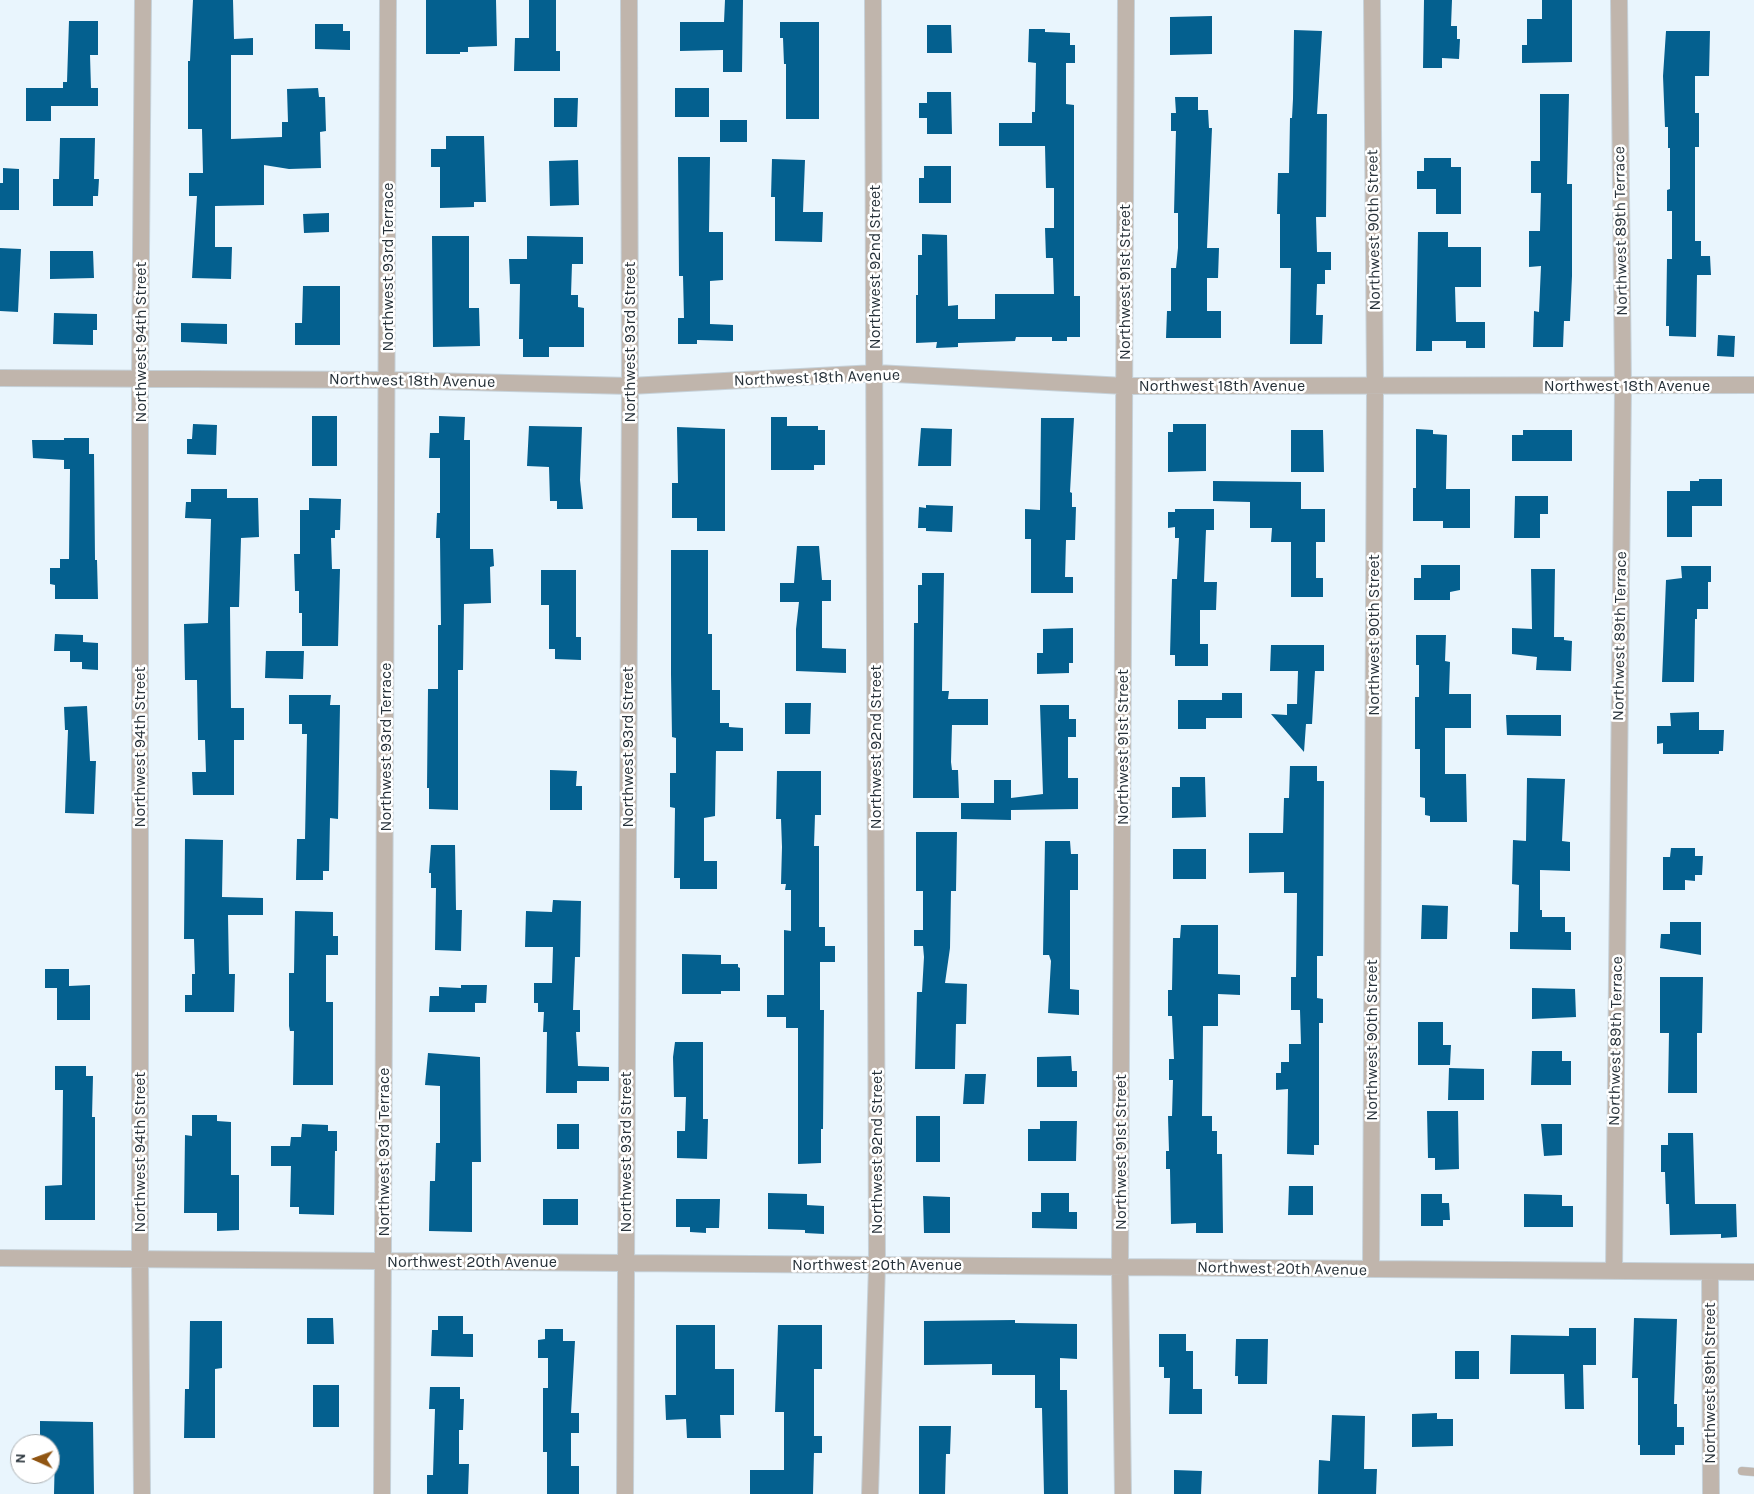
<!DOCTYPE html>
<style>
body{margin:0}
#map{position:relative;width:1754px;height:1494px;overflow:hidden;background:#e9f5fd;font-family:Karla,sans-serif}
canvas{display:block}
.north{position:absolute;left:10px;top:1434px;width:50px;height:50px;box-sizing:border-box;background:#fff;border:1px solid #a8adb0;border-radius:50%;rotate:272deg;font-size:14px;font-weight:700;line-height:20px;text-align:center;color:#263139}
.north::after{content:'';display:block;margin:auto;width:18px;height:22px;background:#905512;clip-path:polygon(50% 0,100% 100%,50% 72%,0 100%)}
</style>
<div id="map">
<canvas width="1754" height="1494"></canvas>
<div class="north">N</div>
</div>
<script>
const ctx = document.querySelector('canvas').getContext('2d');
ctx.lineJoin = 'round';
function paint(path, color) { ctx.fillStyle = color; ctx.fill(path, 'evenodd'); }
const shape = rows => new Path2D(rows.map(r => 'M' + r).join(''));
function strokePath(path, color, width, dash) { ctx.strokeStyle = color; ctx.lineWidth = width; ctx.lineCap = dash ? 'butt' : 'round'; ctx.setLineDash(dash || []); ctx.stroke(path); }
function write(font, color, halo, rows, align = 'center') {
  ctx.font = font + ' Karla,sans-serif'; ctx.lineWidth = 5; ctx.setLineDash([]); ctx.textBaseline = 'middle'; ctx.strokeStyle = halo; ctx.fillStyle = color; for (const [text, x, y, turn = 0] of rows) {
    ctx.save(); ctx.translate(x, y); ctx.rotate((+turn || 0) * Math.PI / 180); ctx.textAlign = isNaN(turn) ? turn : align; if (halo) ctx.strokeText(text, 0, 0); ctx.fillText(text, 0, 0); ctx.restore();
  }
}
paint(shape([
 [193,0,233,0,234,39,253,38,253,55,231,55,231,139,282,137,282,122,288,122,287,89,318,88,319,97,325,97,326,131,320,132,321,168,289,169,264,165,264,205,215,206,215,247,232,247,231,279,192,278,197,196,189,196,189,173,203,173,202,129,188,129,188,61,190,61],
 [426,0,496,0,497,46,468,47,468,52,460,52,460,54,426,54],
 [529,0,556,0,556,51,560,51,560,71,514,71,515,38,529,38],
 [725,0,743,0,742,72,723,72,723,50,680,51,680,22,724,22],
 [1424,0,1452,0,1451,26,1457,26,1457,39,1460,39,1459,59,1442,58,1442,68,1423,68],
 [1542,0,1572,0,1572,62,1522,63,1522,45,1527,45,1527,19,1542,19],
 [1212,16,1212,54,1170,55,1170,17],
 [69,21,98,21,98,55,90,55,91,88,98,88,98,106,51,106,51,121,26,121,26,88,63,88,63,82,67,82],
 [780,22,819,22,819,119,786,119,786,64,784,64,783,38,780,38],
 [315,24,343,24,343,31,350,31,350,50,315,49],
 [927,25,951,25,952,53,927,53],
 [1029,29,1045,29,1045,32,1070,33,1070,45,1075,45,1075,63,1066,63,1066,104,1074,105,1074,296,1080,296,1080,337,1067,337,1067,341,1052,341,1052,337,1016,337,1015,341,958,343,958,347,936,348,937,342,916,343,916,295,918,295,918,255,922,255,922,234,947,235,948,306,958,305,958,319,995,319,995,294,1054,294,1053,258,1046,258,1045,228,1054,228,1054,188,1046,188,1045,146,999,146,999,123,1032,123,1032,112,1035,112,1036,63,1028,62],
 [1294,30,1322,31,1317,114,1327,114,1326,217,1316,217,1317,252,1331,252,1331,270,1325,270,1325,284,1317,284,1316,315,1323,315,1322,344,1290,344,1291,268,1280,268,1280,214,1277,214,1278,173,1289,173,1290,118,1292,118,1293,99],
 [1666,31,1710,31,1709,76,1695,76,1695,113,1699,113,1699,147,1695,147,1695,241,1701,241,1701,256,1710,256,1711,275,1697,275,1696,337,1669,336,1669,326,1666,326,1667,259,1672,259,1672,211,1667,211,1667,190,1670,189,1670,148,1668,148,1668,127,1665,127,1663,76],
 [675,88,709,88,709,117,675,117],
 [927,92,951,92,952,134,927,134,927,118,919,118,919,103,927,103],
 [1540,94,1569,94,1567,184,1572,184,1572,276,1570,321,1564,321,1563,347,1533,347,1534,311,1539,312,1541,266,1529,267,1529,231,1540,231,1541,193,1531,193,1531,161,1540,161],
 [1175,97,1198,97,1198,110,1208,110,1209,128,1212,128,1207,248,1219,248,1218,278,1207,278,1207,311,1221,311,1221,338,1166,338,1167,311,1171,311,1171,268,1176,268,1178,248,1178,213,1174,213,1176,131,1171,131,1171,113,1176,113],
 [554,98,578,98,577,127,554,127],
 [720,120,747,120,747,142,720,142],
 [446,136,484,136,486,202,474,202,474,207,440,208,440,167,431,167,431,149,446,149],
 [60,138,95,138,94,179,99,179,98,196,93,196,93,206,53,206,53,179,59,179],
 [678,157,710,157,709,232,723,232,723,280,710,281,710,324,733,325,733,341,697,340,697,344,678,344,678,318,684,318,683,276,679,276],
 [1424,158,1451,158,1451,167,1461,167,1461,214,1436,214,1436,189,1417,189,1417,171,1424,171],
 [772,159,805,160,803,212,823,212,822,242,775,241,775,197,771,197],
 [578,160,579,205,550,206,549,161],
 [924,166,951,166,951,203,919,203,919,178,924,178],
 [3,168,19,169,19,210,0,210,0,183,3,183],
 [329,213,329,232,304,233,303,214],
 [1418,232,1448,232,1448,247,1481,247,1481,287,1455,287,1456,322,1485,322,1485,348,1466,348,1466,341,1432,341,1432,351,1416,351],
 [432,236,469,236,469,308,479,308,480,346,433,347],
 [527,236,583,237,583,264,572,264,571,295,578,295,578,307,584,308,584,347,549,347,549,357,523,357,523,339,519,339,520,284,510,284,509,259,527,259],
 [0,248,21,249,18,312,0,311],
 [50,251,93,251,94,278,50,279],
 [303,286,340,286,340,345,295,345,295,323,302,323],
 [54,313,97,314,97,330,93,330,93,345,53,344],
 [181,323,227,324,227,344,181,342],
 [1718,335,1735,336,1734,357,1717,356],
 [312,416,337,416,337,466,312,466],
 [439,416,465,417,464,440,470,440,470,549,493,549,494,566,490,567,491,603,464,604,463,670,458,670,458,810,429,809,429,788,427,788,428,689,438,689,438,625,441,625,440,538,436,538,437,513,440,513,440,458,429,458,430,433,439,433],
 [771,417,787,417,787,426,818,426,818,430,825,430,825,465,814,465,814,470,771,470],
 [1041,418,1074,418,1070,492,1072,493,1072,507,1076,507,1075,540,1066,540,1065,577,1073,577,1073,593,1031,593,1031,539,1025,539,1025,509,1040,510],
 [193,424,217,425,216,455,187,454,187,439,192,439],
 [1173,424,1206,424,1206,471,1168,472,1168,432,1173,432],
 [529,426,582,427,580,480,583,509,557,509,557,501,550,501,549,467,527,466],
 [677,427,725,429,725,531,697,531,697,518,672,518,672,483,678,483],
 [921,428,952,429,951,466,918,466],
 [1416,429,1433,430,1433,434,1447,435,1446,489,1470,489,1470,528,1443,528,1443,521,1413,521,1413,488,1416,488],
 [1291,430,1323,430,1324,472,1291,472],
 [1523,430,1572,430,1572,461,1512,461,1512,435,1523,435],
 [64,438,89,438,89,454,94,454,95,560,97,560,98,599,55,599,55,585,50,584,50,568,60,568,60,559,69,559,70,469,64,469,64,460,33,458,32,440,64,440],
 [1699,479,1722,479,1722,506,1692,506,1692,537,1667,537,1667,491,1690,491,1690,481,1699,481],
 [1213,481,1301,482,1301,509,1325,509,1325,542,1316,542,1316,578,1323,578,1323,597,1291,597,1291,542,1271,542,1272,528,1250,528,1250,502,1213,501],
 [191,489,227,489,227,498,258,498,259,537,241,538,239,607,230,607,231,708,244,708,244,740,234,740,234,795,193,795,192,772,206,772,205,740,198,740,197,680,185,680,184,624,208,623,211,519,185,518,186,502,191,502],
 [1515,496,1548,496,1548,514,1540,514,1540,538,1514,538],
 [309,498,341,499,340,530,335,530,335,538,331,538,332,569,340,569,338,646,302,646,302,613,299,613,299,591,295,591,294,554,300,554,300,510,309,510],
 [926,505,953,506,952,532,926,531,926,528,918,528,919,507,926,508],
 [1175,509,1214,509,1214,530,1206,530,1204,582,1217,582,1216,610,1200,610,1200,644,1208,644,1208,666,1175,666,1175,655,1170,655,1172,579,1177,579,1179,538,1175,538,1175,527,1168,528,1168,512,1175,512],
 [797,546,819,546,822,580,831,580,831,601,822,601,822,648,846,649,846,673,796,671,796,629,799,602,780,602,780,583,794,583],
 [671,550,708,550,708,634,712,634,712,690,720,690,720,723,729,723,729,727,743,728,743,751,716,751,715,816,704,818,704,861,717,861,717,889,680,889,680,878,674,878,675,808,670,807,670,773,676,773,676,738,672,737,671,674],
 [1421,565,1460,565,1460,590,1450,592,1450,600,1414,600,1414,578,1421,578],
 [1681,566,1711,566,1711,582,1708,582,1708,609,1697,609,1697,619,1695,619,1694,682,1662,682,1666,580,1682,578],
 [1531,569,1555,569,1554,637,1564,637,1564,640,1572,641,1571,671,1536,670,1537,657,1512,654,1512,628,1532,629],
 [541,570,576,570,576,637,581,637,581,660,555,659,555,649,549,649,549,605,541,605],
 [922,573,944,573,942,691,949,691,948,699,988,699,988,725,952,725,951,762,952,770,958,770,959,798,913,798,914,623,918,623,918,585,922,585],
 [1073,628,1073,663,1069,663,1069,673,1037,674,1037,653,1043,653,1043,629],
 [55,634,83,635,83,642,98,643,98,670,82,669,82,662,70,662,70,651,54,651],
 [1416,635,1446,635,1445,661,1450,662,1449,694,1471,694,1471,728,1445,728,1445,774,1466,774,1467,822,1430,822,1430,816,1425,815,1425,798,1420,797,1420,749,1415,749,1415,697,1419,697,1419,665,1416,665],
 [1271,645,1324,645,1324,671,1315,671,1312,724,1306,724,1304,752,1271,714,1287,715,1287,704,1297,704,1298,671,1270,671],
 [266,651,304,651,303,679,265,678],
 [1222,693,1242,693,1242,718,1206,718,1206,729,1178,729,1178,700,1222,700],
 [289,695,331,695,330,705,340,705,338,819,330,818,329,871,323,871,323,880,296,880,297,839,305,839,307,734,302,734,302,724,289,724],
 [785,703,811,703,810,734,785,734],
 [1040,705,1069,705,1069,719,1076,719,1076,737,1068,737,1068,778,1078,778,1078,809,1011,810,1011,820,961,819,961,803,994,803,994,780,1011,780,1011,798,1043,794],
 [87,706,90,761,96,761,94,814,65,813,68,730,65,730,64,707],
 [1699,712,1699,730,1724,730,1723,751,1719,751,1719,754,1663,754,1663,743,1657,744,1657,726,1671,726,1670,713],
 [1506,715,1561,715,1561,736,1507,735],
 [1290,766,1317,766,1317,781,1324,781,1323,956,1317,956,1317,998,1323,999,1323,1023,1319,1023,1319,1145,1314,1145,1314,1155,1287,1154,1288,1089,1276,1090,1276,1073,1281,1073,1281,1062,1289,1062,1289,1044,1301,1044,1300,1010,1291,1010,1291,977,1296,977,1297,893,1284,893,1284,872,1249,873,1249,833,1283,833,1284,798,1289,798],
 [550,770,577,771,576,786,582,786,582,810,550,810],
 [777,771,821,771,821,815,815,815,814,846,819,846,819,927,825,927,825,946,835,946,835,962,820,962,820,1010,824,1010,823,1129,821,1129,821,1163,798,1164,798,1028,786,1028,786,1017,767,1017,767,995,784,995,784,930,791,931,791,890,785,890,786,884,781,884,782,847,781,819,776,819],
 [1180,777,1205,777,1206,817,1172,818,1172,787,1180,787],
 [1527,778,1565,779,1562,841,1570,842,1570,871,1540,870,1540,910,1542,910,1542,917,1565,917,1565,932,1571,932,1571,950,1510,949,1510,932,1518,932,1519,885,1512,884,1513,840,1526,841],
 [916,832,957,832,956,891,951,891,950,948,945,983,967,984,966,1024,956,1024,955,1069,915,1069,917,992,922,992,924,957,923,946,914,946,914,930,923,930,923,891,916,891],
 [185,839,223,840,222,897,263,898,263,915,228,915,229,974,235,974,234,1012,185,1012,185,995,192,995,192,974,195,974,194,939,184,939],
 [1045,841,1070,841,1071,854,1078,854,1078,890,1070,890,1070,989,1079,990,1079,1015,1048,1013,1051,961,1049,955,1043,955],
 [431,845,455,845,456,910,462,910,461,951,435,950,436,888,431,888,431,873,429,873],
 [1671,848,1695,848,1695,856,1703,856,1702,875,1695,875,1695,881,1685,880,1685,890,1663,890,1663,857,1670,857],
 [1173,849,1206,849,1206,879,1173,879],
 [553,900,581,901,580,957,575,957,573,1010,580,1010,580,1032,576,1032,578,1066,609,1067,609,1081,577,1081,577,1093,546,1093,547,1032,543,1032,544,1012,538,1012,538,1003,534,1003,534,983,552,983,553,947,525,947,526,911,552,912],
 [1422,905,1448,906,1447,939,1421,939],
 [295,911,333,912,333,936,338,936,338,955,326,955,326,1002,333,1002,333,1085,293,1085,294,1031,290,1031,289,1026,289,973,294,973],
 [1670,922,1701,922,1701,955,1660,948,1661,934,1670,934],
 [1181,925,1218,925,1218,974,1240,975,1240,995,1218,994,1218,1026,1203,1026,1202,1116,1212,1116,1212,1131,1217,1131,1217,1154,1222,1154,1223,1233,1196,1233,1196,1223,1171,1224,1170,1169,1166,1169,1166,1151,1169,1151,1168,1116,1172,1116,1173,1080,1169,1080,1169,1059,1174,1059,1172,1016,1168,1016,1168,990,1172,990,1173,938,1180,938],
 [682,954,721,955,721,964,738,964,738,967,740,968,740,991,721,991,721,994,682,994],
 [45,969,69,969,69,986,90,985,90,1020,57,1020,57,988,45,988],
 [1660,977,1703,977,1702,1033,1697,1033,1697,1093,1668,1093,1669,1033,1660,1033],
 [461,985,487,985,486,1003,475,1003,475,1012,429,1012,430,996,439,996,439,987,461,988],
 [1532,988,1575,989,1576,1017,1532,1019],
 [1418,1022,1443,1022,1443,1045,1451,1045,1450,1065,1418,1065],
 [675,1042,703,1042,703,1119,708,1119,707,1159,677,1158,677,1131,685,1131,686,1097,674,1097,673,1057],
 [1532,1051,1562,1051,1562,1061,1571,1061,1571,1085,1531,1085],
 [428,1053,480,1057,481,1162,472,1162,472,1232,429,1231,430,1181,435,1181,436,1143,440,1143,440,1086,425,1085],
 [1071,1056,1072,1071,1077,1071,1077,1087,1037,1087,1037,1057],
 [55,1066,86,1066,86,1076,93,1076,92,1117,95,1117,95,1220,45,1220,45,1186,62,1185,63,1090,55,1090],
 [1449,1068,1484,1069,1484,1100,1448,1100],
 [965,1074,986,1074,984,1104,963,1104],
 [1427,1111,1458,1111,1459,1169,1435,1170,1435,1158,1428,1158],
 [192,1115,217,1115,217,1121,231,1122,231,1175,239,1175,239,1230,217,1231,217,1213,184,1213,185,1135,192,1136],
 [916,1116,940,1116,940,1162,916,1162],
 [1040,1121,1077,1121,1076,1161,1028,1161,1028,1129,1040,1129],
 [302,1124,328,1125,328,1131,337,1131,337,1151,335,1151,334,1215,299,1214,299,1207,290,1207,291,1166,271,1166,271,1146,290,1146,291,1137,301,1137],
 [557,1124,579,1124,579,1149,557,1149],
 [1541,1124,1562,1124,1562,1155,1544,1156],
 [1668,1133,1693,1133,1695,1204,1736,1204,1737,1237,1721,1238,1721,1234,1670,1235,1669,1204,1666,1204,1665,1172,1661,1172,1661,1145,1668,1145],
 [1289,1186,1313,1186,1313,1215,1288,1215],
 [768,1193,807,1194,807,1205,824,1206,824,1234,805,1233,805,1230,768,1229],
 [1041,1193,1069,1193,1069,1212,1077,1212,1077,1229,1032,1228,1032,1212,1041,1212],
 [1421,1194,1442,1194,1442,1203,1449,1203,1450,1220,1443,1220,1443,1226,1421,1226],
 [1524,1194,1562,1195,1562,1206,1573,1206,1573,1227,1524,1227],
 [923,1196,950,1197,950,1233,924,1233],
 [543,1199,578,1199,578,1225,543,1225],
 [676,1199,720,1199,719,1228,706,1228,706,1233,690,1232,690,1227,676,1227],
 [438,1316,463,1316,463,1334,473,1334,473,1357,431,1356,432,1330,438,1330],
 [307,1318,333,1318,334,1344,307,1344],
 [1634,1318,1677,1319,1674,1404,1677,1404,1677,1427,1684,1427,1684,1445,1675,1445,1675,1455,1640,1455,1640,1445,1638,1445,1638,1378,1632,1378],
 [1015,1320,1015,1323,1077,1324,1077,1359,1060,1358,1060,1390,1067,1390,1068,1494,1044,1494,1042,1408,1035,1408,1035,1375,992,1375,992,1364,924,1365,924,1321],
 [190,1321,222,1321,222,1368,215,1369,215,1438,184,1438,185,1389,189,1389],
 [676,1325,715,1325,715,1369,734,1369,734,1415,720,1415,721,1438,687,1438,686,1419,666,1420,665,1395,676,1395],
 [778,1325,822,1325,822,1369,814,1369,814,1436,822,1436,822,1453,814,1453,813,1494,750,1494,750,1470,784,1470,784,1412,775,1412],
 [1569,1328,1596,1328,1596,1365,1583,1365,1584,1409,1565,1409,1564,1374,1510,1374,1511,1335,1569,1336],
 [545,1329,563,1329,563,1341,575,1341,571,1413,579,1413,579,1433,571,1433,571,1466,579,1466,579,1494,547,1494,547,1452,543,1452,543,1388,548,1388,548,1358,538,1358,538,1340,545,1339],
 [1159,1334,1186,1334,1186,1351,1193,1351,1193,1389,1202,1389,1202,1414,1169,1414,1170,1378,1164,1378,1164,1367,1159,1367],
 [1236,1339,1268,1339,1267,1384,1238,1384,1238,1376,1235,1376],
 [1455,1351,1479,1351,1479,1379,1455,1379],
 [313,1385,339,1385,339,1427,313,1427],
 [430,1387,460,1387,460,1399,464,1399,463,1430,459,1430,459,1464,469,1464,468,1494,427,1494,427,1475,433,1475,435,1409,429,1409],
 [1437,1413,1437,1419,1453,1419,1453,1446,1412,1447,1412,1414],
 [1332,1415,1365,1416,1364,1469,1377,1469,1376,1494,1318,1494,1319,1460,1330,1461],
 [40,1421,93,1422,94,1494,54,1494,55,1452,50,1452,50,1444,40,1444],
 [919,1426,951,1426,950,1454,946,1454,945,1494,919,1494],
 [1174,1470,1202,1471,1201,1494,1174,1494]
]), '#04608f');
const lane = shape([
 [1742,1471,1754,1472]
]);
const street = shape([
 [0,378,388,380,630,386,876,373,1125,386,1754,385],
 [0,1258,1754,1272],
 [1371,1269,1375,385,1372,0],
 [1614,1271,1623,387,1619,0],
 [1710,1272,1711,1494],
 [142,1494,140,1259,140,378,143,0],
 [382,1494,388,0],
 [625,1494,630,386,629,0],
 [870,1494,877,1265,873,0],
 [1123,1494,1120,1267,1126,0]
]);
strokePath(lane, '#c6d2da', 9);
strokePath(street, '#c6d2da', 18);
strokePath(lane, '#c0b5ac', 8);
strokePath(street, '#c0b5ac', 16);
write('16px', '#263139', '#fff', [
 ["Northwest 90th Street",1374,230,-91],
 ["Northwest 89th Terrace",1621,231,-91],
 ["Northwest 93rd Terrace",388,267,-90],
 ["Northwest 92nd Street",875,267,-90],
 ["Northwest 91st Street",1125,282,-90],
 ["Northwest 94th Street",141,342,-90],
 ["Northwest 93rd Street",630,342,-90],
 ["Northwest 18th Avenue",817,378,-2],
 ["Northwest 18th Avenue",412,381,1],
 ["Northwest 18th Avenue",1222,386],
 ["Northwest 18th Avenue",1627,386],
 ["Northwest 90th Street",1374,635,-90],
 ["Northwest 89th Terrace",1620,636,-89],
 ["Northwest 94th Street",140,747,-90],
 ["Northwest 93rd Terrace",386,747,-90],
 ["Northwest 93rd Street",628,747,-90],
 ["Northwest 92nd Street",876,747,-90],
 ["Northwest 91st Street",1123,747,-90],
 ["Northwest 90th Street",1372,1040,-90],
 ["Northwest 89th Terrace",1616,1041,-89],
 ["Northwest 94th Street",140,1152,-90],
 ["Northwest 93rd Terrace",384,1152,-90],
 ["Northwest 93rd Street",626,1152,-90],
 ["Northwest 92nd Street",877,1152,-90],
 ["Northwest 91st Street",1121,1152,-90],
 ["Northwest 20th Avenue",472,1262],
 ["Northwest 20th Avenue",877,1265],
 ["Northwest 20th Avenue",1282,1269,1],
 ["Northwest 89th Street",1710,1383,-90]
]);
</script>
